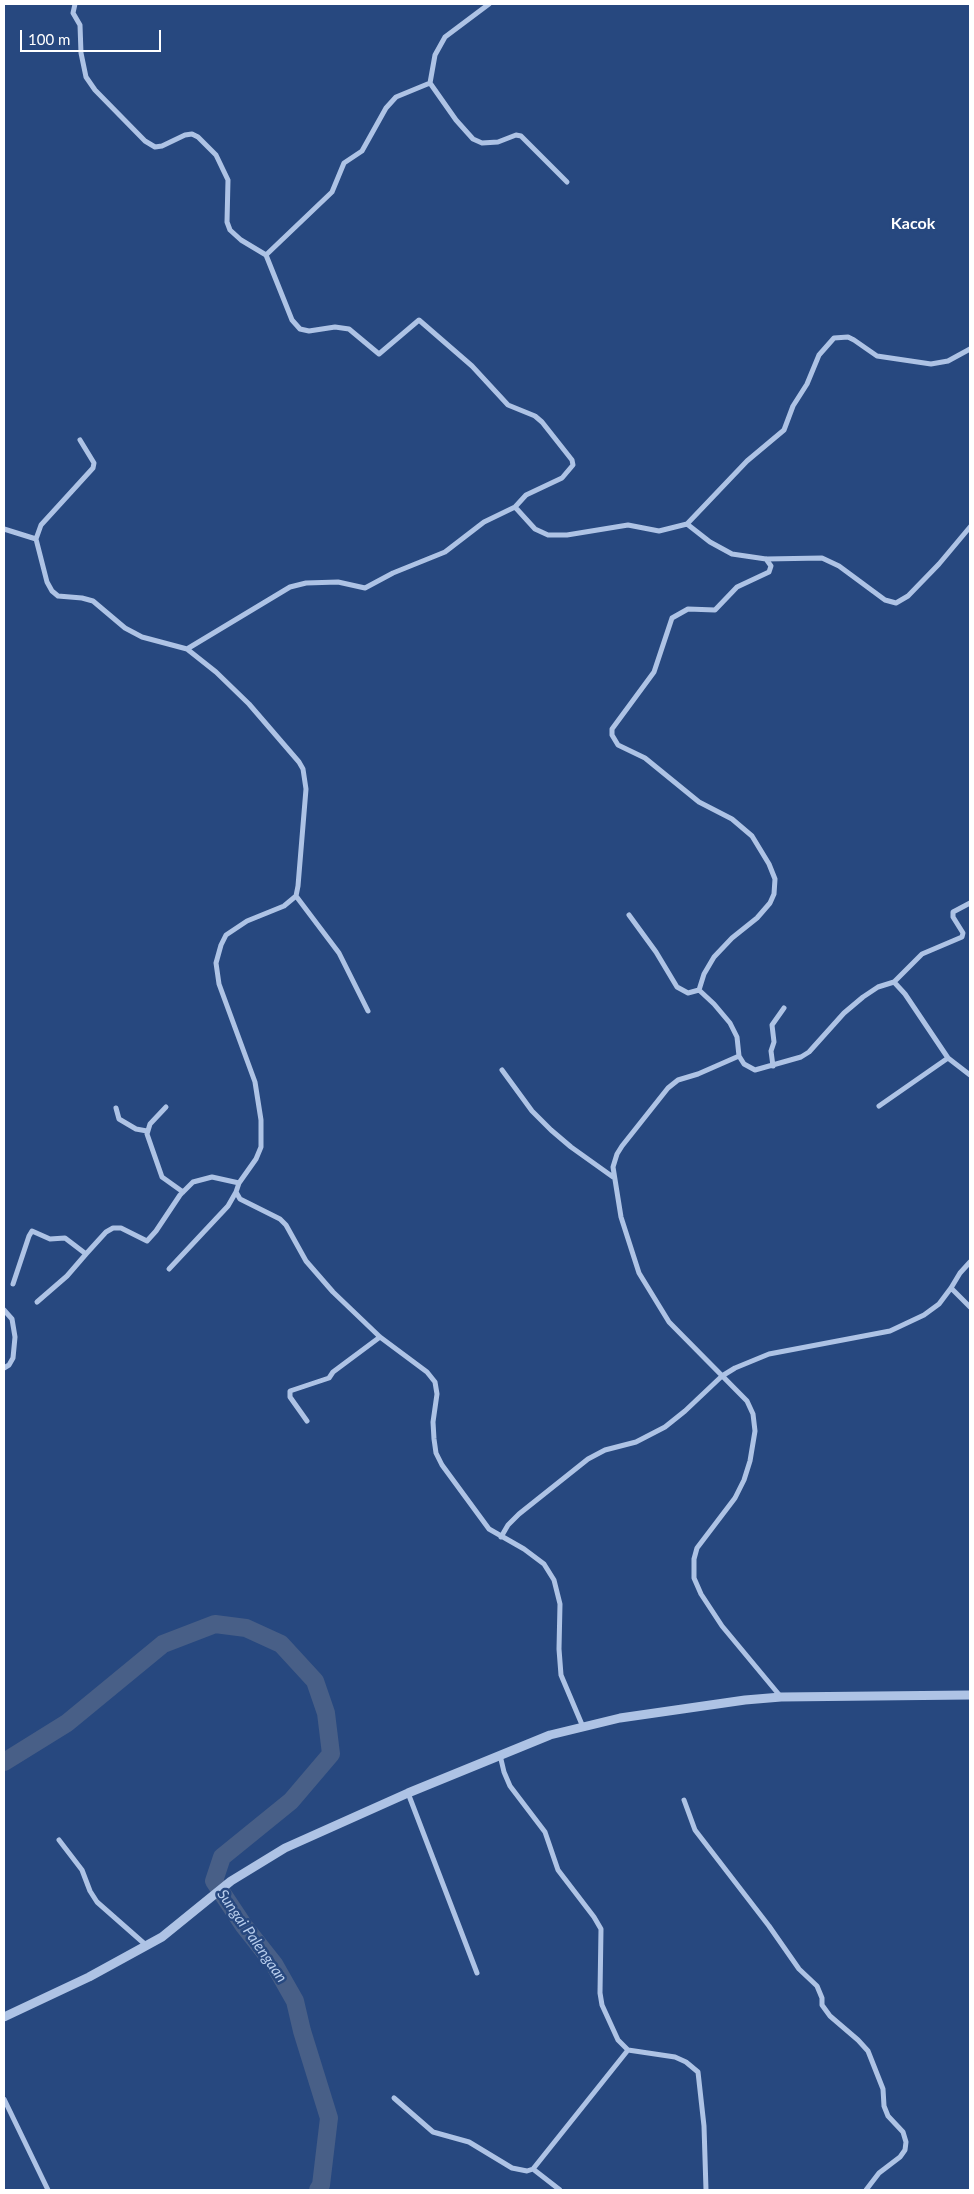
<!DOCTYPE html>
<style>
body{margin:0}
#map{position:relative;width:974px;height:2194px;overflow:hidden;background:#27487f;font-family:Lato,sans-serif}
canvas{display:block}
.frame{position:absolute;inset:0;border:5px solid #fff;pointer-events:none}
.scale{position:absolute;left:20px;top:30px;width:141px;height:22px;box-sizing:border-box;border:2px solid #fff;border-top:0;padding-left:6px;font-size:15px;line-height:18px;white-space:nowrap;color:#fff;-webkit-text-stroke:4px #27487f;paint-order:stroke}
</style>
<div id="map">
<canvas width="974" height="2194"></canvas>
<div class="frame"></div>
<div class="scale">100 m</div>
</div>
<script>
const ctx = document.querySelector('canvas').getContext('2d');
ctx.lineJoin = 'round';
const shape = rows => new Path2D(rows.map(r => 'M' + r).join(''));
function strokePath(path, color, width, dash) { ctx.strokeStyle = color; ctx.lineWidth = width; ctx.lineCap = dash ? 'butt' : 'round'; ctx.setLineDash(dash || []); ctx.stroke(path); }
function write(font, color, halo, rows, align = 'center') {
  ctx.font = font + ' Lato,sans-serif'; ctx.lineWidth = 5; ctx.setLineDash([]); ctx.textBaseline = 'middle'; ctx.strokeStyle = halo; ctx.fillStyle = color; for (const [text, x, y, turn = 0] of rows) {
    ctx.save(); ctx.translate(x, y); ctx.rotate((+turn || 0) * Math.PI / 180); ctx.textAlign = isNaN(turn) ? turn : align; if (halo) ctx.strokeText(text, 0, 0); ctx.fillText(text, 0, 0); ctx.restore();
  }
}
strokePath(shape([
 [4,1762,67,1723,163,1644,215,1624,246,1628,281,1644,315,1681,326,1713,331,1754,291,1801,222,1857,214,1881,244,1926,274,1964,295,2001,302,2031,329,2118,321,2185,318,2190]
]), '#485f87', 18);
strokePath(shape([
 [75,4,73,13,80,25,81,53,86,77,95,90,145,141,155,147,162,146,185,135,192,134,198,137,216,155,228,180,227,222,230,230,241,240,266,255,292,320,300,329,309,331,335,327,349,329,379,354,419,320,472,366,508,405,535,416,542,422,572,460,573,465,562,478,526,495,515,507],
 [489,4,445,37,435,55,430,83,456,120,473,139,482,143,498,142,516,135,521,136,567,182],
 [266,255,332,192,344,163,362,151,386,108,396,97,430,83],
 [687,524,747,461,784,430,793,406,807,384,819,355,834,338,848,337,854,340,877,356,931,364,948,361,970,349],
 [4,529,36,539,47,582,52,591,58,596,82,598,93,601,125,628,142,637,187,649,290,587,306,583,338,582,365,588,393,573,445,552,484,522,515,507,535,529,548,535,567,535,628,525,659,531,687,524,710,542,732,554,766,559,822,558,839,566,885,600,896,603,908,596,939,564,970,527],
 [36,539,41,525,93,468,94,463,80,440],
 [766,559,771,566,769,572,737,587,715,610,688,609,672,618,654,672,612,729,612,735,618,745,645,758,699,802,732,819,752,836,769,864,775,879,774,894,770,903,757,918,732,938,714,957,704,974,699,990,714,1004,730,1023,737,1037,739,1056,698,1074,678,1080,668,1088,622,1146,617,1154,613,1167,621,1217,639,1273,669,1322,747,1401,753,1414,755,1431,750,1461,744,1480,735,1498,697,1548,694,1559,694,1578,701,1594,722,1626,781,1697],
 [187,649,216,672,249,704,299,762,303,769,306,789,298,886,296,896,284,906,247,921,226,935,221,945,216,963,219,984,255,1082,261,1120,261,1147,256,1159,239,1183,236,1192,240,1199,280,1219,286,1225,306,1261,333,1292,380,1337,427,1372,435,1382,437,1394,433,1422,434,1439,436,1453,442,1465,489,1529,524,1549,544,1564,554,1580,560,1604,559,1649,561,1675,583,1727],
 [296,896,339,953,368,1011],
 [629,915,656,952,677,987,688,993,699,990],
 [894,982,922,954,962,937,963,933,953,917,953,912,970,903],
 [739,1056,744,1064,755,1070,801,1057,809,1052,844,1013,863,997,878,987,894,982,905,994,948,1058,970,1075],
 [773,1066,771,1051,774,1042,772,1025,784,1008],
 [502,1070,532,1111,551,1130,571,1147,613,1177],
 [879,1106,948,1058],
 [166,1107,150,1124,147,1134,162,1177,183,1192],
 [116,1108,119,1119,136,1129,147,1131],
 [169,1269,228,1206,236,1192],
 [13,1284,29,1236,32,1231,50,1239,65,1238,86,1254,106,1232,113,1228,121,1228,147,1241,156,1231,180,1195,193,1182,212,1177,239,1183],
 [951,1288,970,1307],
 [37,1302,67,1276,86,1254],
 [4,1310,12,1319,15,1337,13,1358,9,1365,4,1368],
 [307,1421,290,1397,290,1391,329,1378,333,1372,380,1337],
 [501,1537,508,1525,519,1514,588,1459,605,1450,636,1442,665,1427,685,1411,722,1376,735,1368,769,1354,890,1331,924,1315,939,1304,951,1288,960,1273,970,1262],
 [500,1755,504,1772,510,1786,545,1832,558,1870,594,1917,601,1929,600,1993,602,2005,618,2040,628,2050,675,2057,686,2062,698,2072,704,2126,706,2190],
 [408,1793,477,1973],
 [684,1800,695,1830,769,1926,799,1969,817,1986,822,1998,822,2005,830,2016,858,2040,868,2051,883,2089,884,2106,888,2116,903,2132,906,2142,905,2150,900,2157,879,2173,866,2190],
 [59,1840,82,1870,90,1891,97,1902,147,1946],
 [394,2098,433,2132,469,2142,512,2168,527,2171,533,2169],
 [4,2099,48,2190],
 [560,2190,533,2169,628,2050]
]), '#aec3e5', 5);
strokePath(shape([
 [4,2017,89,1977,162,1937,231,1881,285,1848,408,1793,550,1735,620,1718,745,1700,781,1697,970,1695]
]), '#aec3e5', 9);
write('italic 15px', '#b9ceed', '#27487f', [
 ["Sungai Palengaan",252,1936,55]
]);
write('bold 16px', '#fff', '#27487f', [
 ["Kacok",913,224]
]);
</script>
